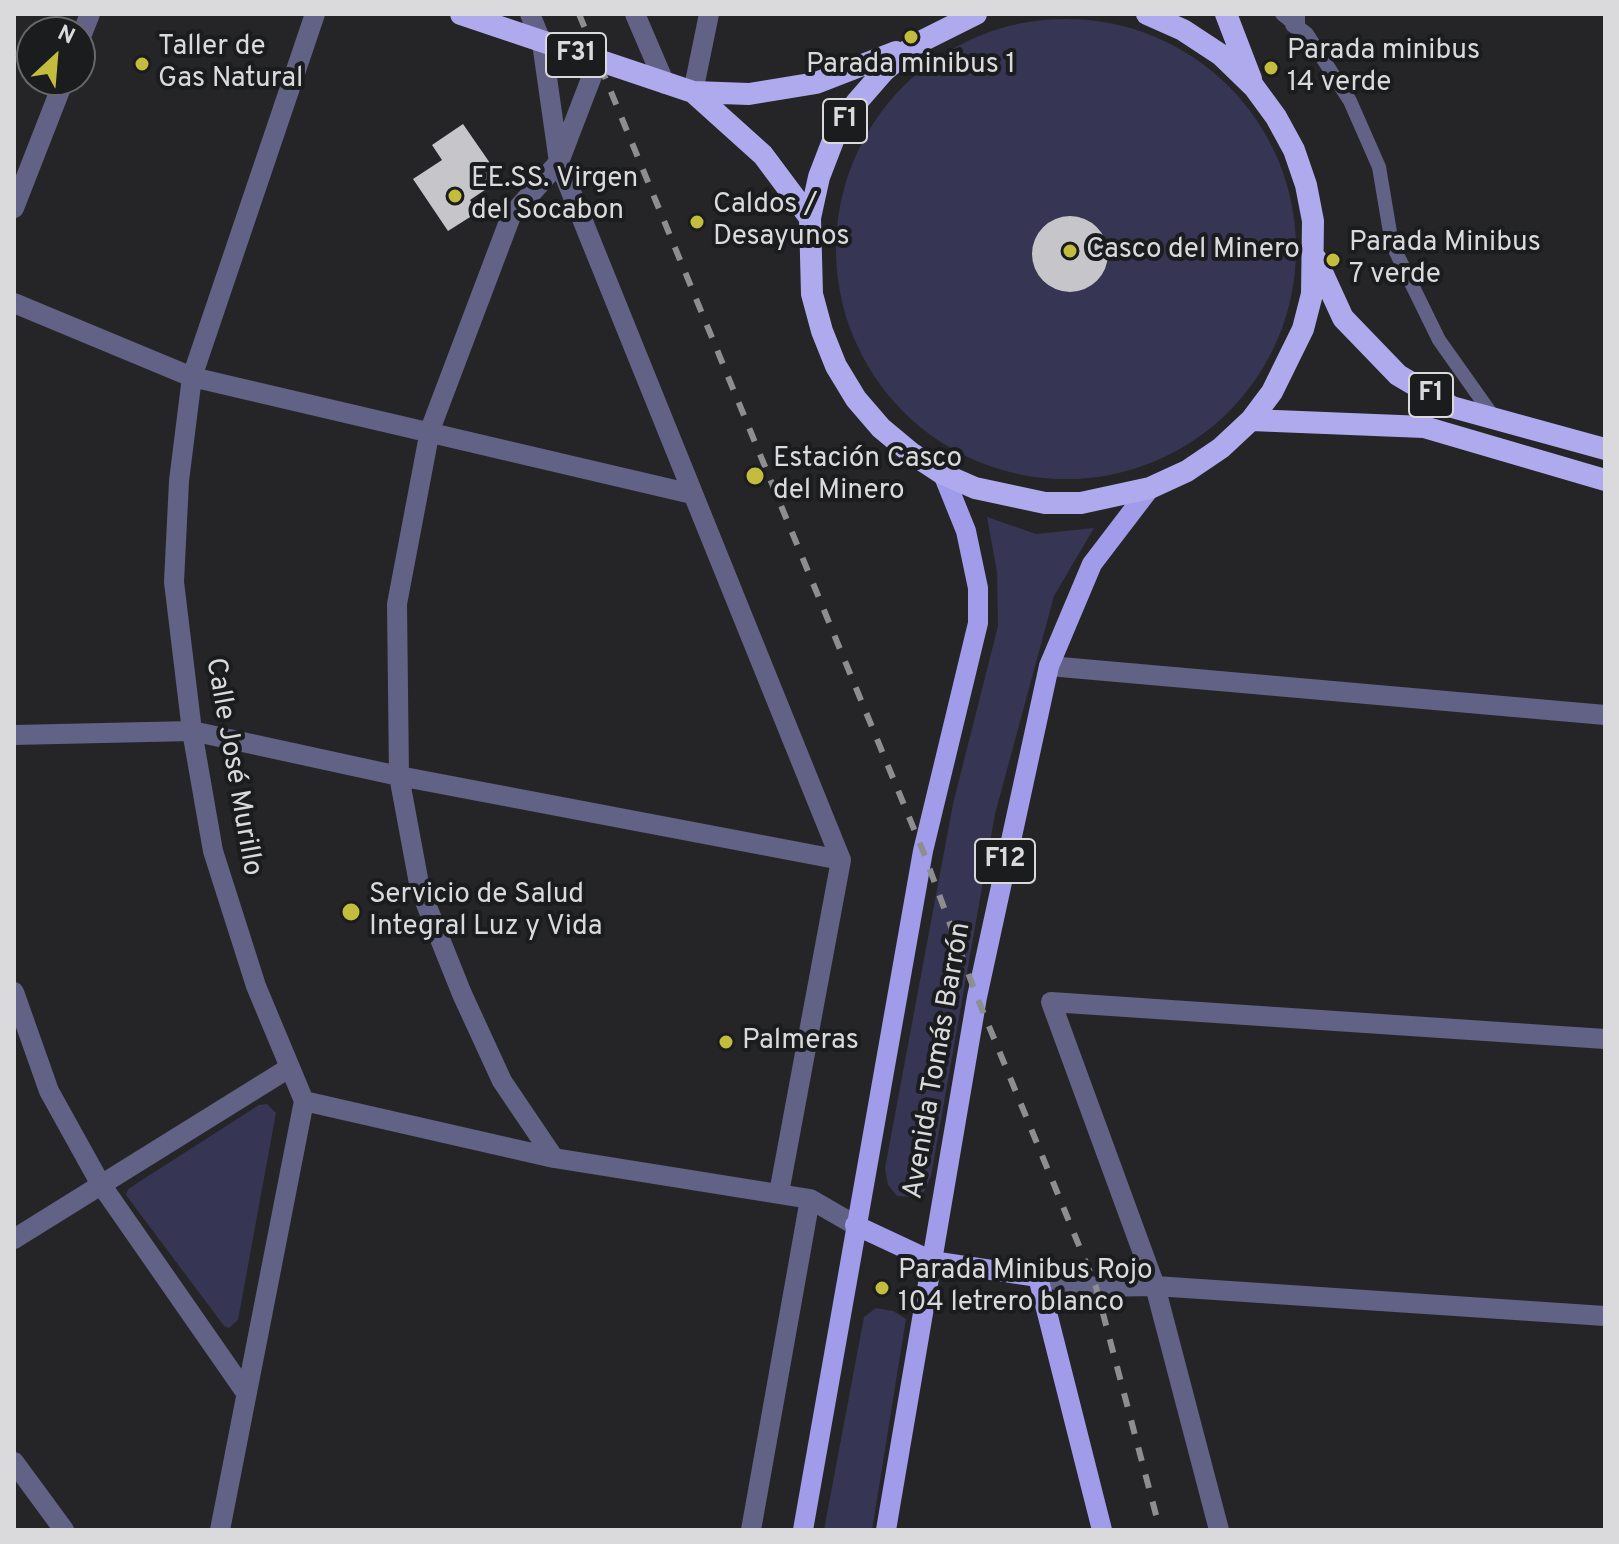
<!DOCTYPE html>
<meta charset="utf-8">
<style>
body{margin:0}
#map{position:relative;width:1619px;height:1544px;overflow:hidden;background:#252528;font-family:Overpass,sans-serif}
canvas{display:block}
.frame{position:absolute;inset:0;border:16px solid #dadadc;pointer-events:none}
.north{position:absolute;left:16px;top:16px;width:80px;height:80px;box-sizing:border-box;background:#1b1c1e;border:2px solid #67686a;border-radius:50%;rotate:26deg;font-size:22px;font-weight:700;line-height:32px;text-align:center;color:#dadadc}
.north::after{content:'';display:block;margin:auto;width:28px;height:36px;background:#c4bc3d;clip-path:polygon(50% 0,100% 100%,50% 72%,0 100%)}
</style>
<div id="map">
<canvas width="1619" height="1544"></canvas>
<div class="frame"></div>
<div class="north">N</div>
</div>
<script>
const ctx = document.querySelector('canvas').getContext('2d');
ctx.lineJoin = 'round';
function paint(path, color) { ctx.fillStyle = color; ctx.fill(path, 'evenodd'); }
const shape = rows => new Path2D(rows.map(r => 'M' + r).join(''));
function strokePath(path, color, width, dash) { ctx.strokeStyle = color; ctx.lineWidth = width; ctx.lineCap = dash ? 'butt' : 'round'; ctx.setLineDash(dash || []); ctx.stroke(path); }
function write(font, color, halo, rows, align = 'center') {
  ctx.font = font + ' Overpass,sans-serif'; ctx.lineWidth = 8; ctx.setLineDash([]); ctx.textBaseline = 'middle'; ctx.strokeStyle = halo; ctx.fillStyle = color; for (const [text, x, y, turn = 0] of rows) {
    ctx.save(); ctx.translate(x, y); ctx.rotate((+turn || 0) * Math.PI / 180); ctx.textAlign = isNaN(turn) ? turn : align; if (halo) ctx.strokeText(text, 0, 0); ctx.fillText(text, 0, 0); ctx.restore();
  }
}
paint(shape([
 '836 249a230 230 0 1 1 460 0a230 230 0 1 1-460 0Z',
 [987,517,1036,534,1094,528,1054,596,995,814,931,1176,924,1192,915,1197,897,1196,888,1185,885,1168,953,804,998,626,997,572],
 [267,1104,276,1113,238,1320,229,1328,224,1326,126,1195,128,1189,259,1105],
 [876,1308,893,1311,906,1319,872,1530,824,1530,864,1317]
]), '#363553');
paint(shape([
 [463,124,501,179,470,200,478,212,448,231,413,179,442,160,432,145],
 '1032 254a38 38 0 1 1 76 0a38 38 0 1 1-76 0Z'
]), '#c6c6ca');
strokePath(shape([
 [1282,14,1307,34,1350,101,1379,167,1392,244,1439,340,1495,419]
]), '#626186', 14);
strokePath(shape([
 [530,14,542,43,559,162,841,860,779,1193],
 [635,14,665,84],
 [1295,24,1295,14],
 [80,39,90,14],
 [693,92,709,14],
 [14,208,64,80],
 [14,303,192,377,692,494],
 [1049,666,1605,715],
 [14,735,192,731,399,776,841,860],
 [14,992,49,1091,100,1183,244,1390],
 [304,1101,554,1158,810,1199,855,1225],
 [554,1158,502,1081,462,994,420,889,399,776,397,604,430,430,511,216,559,162,597,63],
 [14,1239,289,1068],
 [1038,1277,1096,1287,1155,1286,1605,1316],
 [14,1462,64,1530],
 [220,1530,304,1101,256,986,213,851,192,731,174,582,179,481,192,377,315,14],
 [751,1530,810,1199],
 [1219,1530,1155,1286,1051,1002,1605,1039]
]), '#626186', 20);
strokePath(shape([
 [855,1225,932,1261,1038,1277,1102,1530],
 [803,1530,923,851,978,623,978,588,966,531,943,474],
 [886,1530,977,997,1049,666,1092,564,1150,488]
]), '#a09ce9', 20);
strokePath(shape([
 [461,14,693,92,749,94,816,83,896,52],
 [976,14,914,45,883,72,856,103,834,138,819,177,810,218,812,294,822,331,836,366,856,399,881,428,911,453,943,474,975,488,1045,503,1081,503,1150,488,1187,471,1221,448,1251,420,1272,392,1303,329,1312,294,1313,221,1306,185,1294,150,1276,117,1254,87,1221,55,1183,30,1147,14],
 [1226,14,1251,79],
 [693,92,763,155,810,218],
 [1316,259,1343,318,1398,375,1452,407,1605,449],
 [1251,420,1424,427,1605,480]
]), '#aeaaed', 22);
strokePath(shape([
 [579,14,923,851,977,997,1096,1287,1160,1530]
]), '#8e8e91', 6, [14, 14]);
for (const [x, y, r, color] of [
 [911,37,8,"#c4bc3d"],
 [142,64,8,"#c4bc3d"],
 [1271,68,8,"#c4bc3d"],
 [455,196,8,"#c4bc3d"],
 [697,222,8,"#c4bc3d"],
 [1070,251,8,"#c4bc3d"],
 [1333,260,8,"#c4bc3d"],
 [755,476,10,"#c4bc3d"],
 [351,912,10,"#c4bc3d"],
 [726,1042,8,"#c4bc3d"],
 [882,1288,8,"#c4bc3d"]
]) { const dot = new Path2D(); dot.arc(x, y, r, 0, 2 * Math.PI); ctx.fillStyle = color; ctx.fill(dot); strokePath(dot, '#1b1c1e', 3); }
for (const [x, y, w] of [
 [576,55,60],
 [845,121,44],
 [1431,395,44],
 [1005,861,60]
]) { const box = new Path2D(); box.roundRect(x - w / 2, y - 22, w, 44, 6); ctx.fillStyle = '#1b1c1e'; ctx.fill(box); strokePath(box, '#dadadc', 2); }
write('bold 26px', '#dadadc', null, [
 ["F31",576,55],
 ["F1",845,121],
 ["F1",1431,395],
 ["F12",1005,861]
]);
write('28px', '#dadadc', '#1b1c1e', [
 ["Taller de",158,48],
 ["Gas Natural",158,80],
 ["Parada minibus",1287,52],
 ["14 verde",1287,84],
 ["Parada minibus 1",911,66,"center"],
 ["EE.SS. Virgen",471,180],
 ["del Socabon",471,212],
 ["Caldos /",713,206],
 ["Desayunos",713,238],
 ["Parada Minibus",1349,244],
 ["7 verde",1349,276],
 ["Casco del Minero",1086,251],
 ["Estación Casco",773,460],
 ["del Minero",773,492],
 ["Servicio de Salud",369,896],
 ["Integral Luz y Vida",369,928],
 ["Palmeras",742,1042],
 ["Parada Minibus Rojo",898,1272],
 ["104 letrero blanco",898,1304]
], 'left');
write('28px', '#dadadc', '#1b1c1e', [
 ["Calle José Murillo",232,767,80],
 ["Avenida Tomás Barrón",939,1061,-80]
]);
</script>
